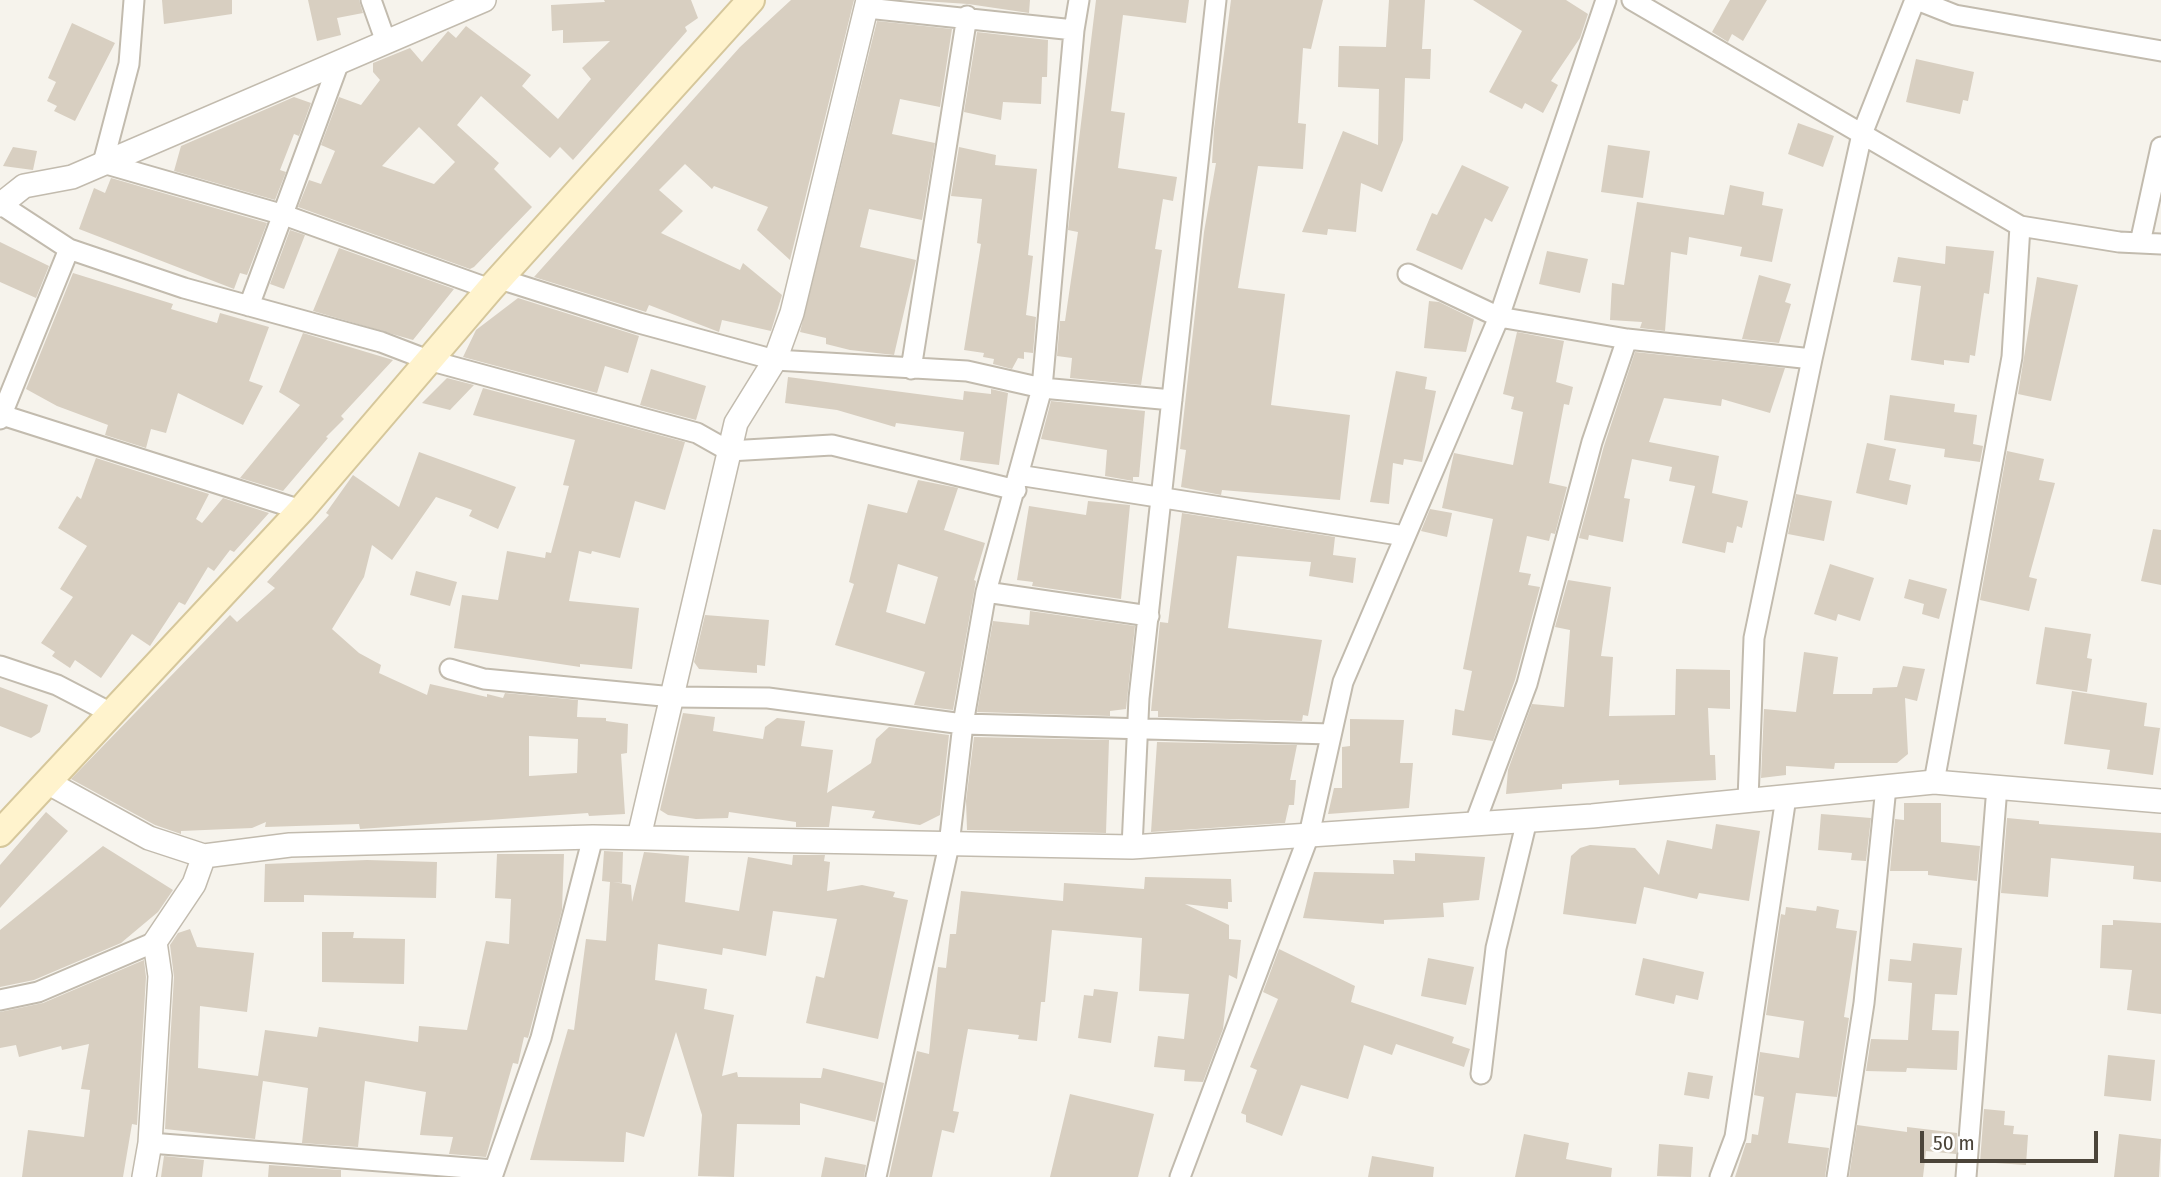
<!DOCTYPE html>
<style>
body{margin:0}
#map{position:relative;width:2161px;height:1177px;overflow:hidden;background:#f6f3ec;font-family:"Fira Sans Condensed",sans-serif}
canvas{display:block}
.scale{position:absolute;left:1920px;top:1131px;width:178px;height:32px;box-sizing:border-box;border:4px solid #4b4439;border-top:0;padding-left:9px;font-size:21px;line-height:24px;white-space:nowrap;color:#4b4439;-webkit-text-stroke:5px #fff;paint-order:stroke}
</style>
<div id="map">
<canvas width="2161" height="1177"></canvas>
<div class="scale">50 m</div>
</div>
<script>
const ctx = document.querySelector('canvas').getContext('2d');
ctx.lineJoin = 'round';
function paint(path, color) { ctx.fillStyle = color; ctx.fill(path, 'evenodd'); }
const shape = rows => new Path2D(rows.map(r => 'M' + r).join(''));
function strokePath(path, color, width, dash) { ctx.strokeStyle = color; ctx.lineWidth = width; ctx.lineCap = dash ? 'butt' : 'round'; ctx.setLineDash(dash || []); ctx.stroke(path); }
paint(shape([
 [162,0,232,0,232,14,164,24],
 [308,0,359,0,363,13,337,18,341,35,317,41],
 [604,0,691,0,698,18,685,27,687,31,573,160,560,147,550,158,481,96,457,125,499,163,494,169,532,207,474,267,470,269,298,207,309,180,321,184,335,151,321,145,339,97,361,105,380,80,373,72,373,63,410,48,422,62,448,31,456,38,466,26,531,75,522,86,558,119,591,79,582,68,610,41,563,43,563,30,552,31,551,5,605,2],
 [419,127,455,162,434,184,382,166],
 [791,0,854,0,790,260,757,230,768,207,714,186,712,189,685,164,659,190,683,211,661,233,740,270,743,263,782,295,771,331,722,320,719,332,649,305,646,312,534,277,740,47],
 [908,0,1030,0,1029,13,968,4],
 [1096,0,1189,0,1186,23,1123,15,1111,111,1125,113,1118,168,1177,177,1173,201,1163,199,1155,249,1162,250,1141,385,1070,378,1072,358,1057,356,1060,321,1065,321,1078,232,1068,230],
 [1231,0,1323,0,1311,49,1303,48,1298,123,1306,124,1303,169,1258,166,1238,288,1285,294,1271,405,1350,415,1340,500,1222,490,1221,495,1181,487,1186,450,1180,449,1204,232,1216,163,1212,163,1214,129],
 [1389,0,1425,0,1422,49,1431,49,1430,79,1405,78,1403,140,1382,192,1361,183,1356,232,1328,229,1327,235,1302,232,1343,131,1378,145,1379,89,1338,87,1339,46,1386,47],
 [1473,0,1566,0,1588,14,1580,38,1551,81,1558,85,1543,113,1525,103,1522,109,1489,92,1522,31],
 [1730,0,1767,0,1743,41,1732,34,1728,42,1712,32],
 [877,21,952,29,940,107,900,99,892,134,935,143,922,220,869,209,860,247,916,260,894,355,850,350,826,344,826,338,800,332],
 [72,23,115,43,75,121,54,111,57,106,47,101,56,82,48,78],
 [977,32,1048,40,1047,77,1042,77,1041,104,1003,102,1001,120,964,112],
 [1916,59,1974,72,1968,101,1963,100,1960,114,1906,102],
 [294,97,311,103,299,136,294,134,280,170,286,172,275,200,174,171,181,146],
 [1798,123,1834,136,1823,167,1788,154],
 [1608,145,1650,151,1643,198,1601,192],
 [13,147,37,151,33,170,3,166],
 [959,147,996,155,995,165,1037,169,1028,255,1033,256,1026,315,1036,317,1033,353,1024,352,1024,359,1018,358,1012,369,993,364,994,359,983,357,984,353,964,350,981,244,977,243,982,199,951,196],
 [1462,165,1509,187,1492,222,1485,218,1462,270,1416,250,1432,213,1437,215],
 [111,178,267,223,247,275,240,273,234,289,79,229,94,188,105,193],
 [1730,185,1764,192,1762,205,1783,209,1772,262,1740,256,1742,247,1689,237,1687,255,1671,252,1665,331,1640,328,1642,322,1610,320,1612,283,1624,285,1637,202,1724,215],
 [290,230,305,235,284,289,270,284],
 [0,242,49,266,36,298,0,282],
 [1946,246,1994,251,1989,294,1984,293,1975,356,1970,355,1969,363,1944,360,1944,365,1911,360,1921,286,1893,282,1898,257,1945,264],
 [339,248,454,289,413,340,313,311],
 [1547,251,1588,259,1580,293,1539,284],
 [73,273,173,304,171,309,217,323,220,313,269,327,249,381,263,386,243,425,178,393,166,433,151,429,146,448,105,435,108,425,57,406,26,389],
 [1759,275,1791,284,1785,302,1791,304,1779,343,1742,339],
 [2037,277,2078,285,2051,401,2018,394],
 [518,298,639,336,628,373,605,366,597,393,463,357,476,330],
 [1429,301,1439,302,1474,319,1466,352,1424,348],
 [1517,332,1564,341,1556,382,1573,387,1569,405,1564,404,1549,483,1567,487,1555,534,1551,533,1549,541,1527,536,1519,572,1531,574,1528,585,1540,587,1515,680,1493,741,1452,735,1455,709,1464,711,1472,671,1463,669,1493,519,1442,508,1454,453,1513,465,1523,412,1511,409,1514,397,1503,394],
 [303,333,393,360,341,416,344,419,326,437,328,438,283,491,240,478,300,405,279,392],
 [1635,352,1785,368,1770,413,1722,399,1721,406,1664,398,1649,442,1719,456,1712,493,1748,501,1742,528,1737,526,1733,543,1727,542,1725,553,1682,543,1695,486,1669,481,1672,467,1632,459,1624,498,1630,499,1623,542,1589,535,1588,540,1579,538,1604,446],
 [651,369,706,386,696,420,640,405],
 [1396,371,1427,377,1425,389,1436,391,1422,462,1404,459,1403,465,1393,463,1389,504,1370,502],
 [788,377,963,400,964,391,991,394,991,389,1008,393,999,465,960,460,964,432,896,423,895,427,837,410,785,403],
 [447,378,474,385,450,410,422,403],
 [483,388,685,442,665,510,635,501,620,558,592,551,591,554,579,551,569,601,639,608,632,669,580,664,580,667,454,648,462,595,498,600,507,551,545,558,546,552,551,553,569,486,563,485,575,440,473,415],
 [1890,395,1955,404,1954,412,1977,415,1973,444,1983,446,1980,462,1944,457,1945,449,1884,440],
 [1051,401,1145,411,1139,477,1133,477,1133,481,1105,476,1107,450,1041,439],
 [1867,443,1896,449,1889,480,1911,485,1907,505,1856,493],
 [2007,451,2044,459,2039,480,2055,483,2029,577,2037,579,2029,611,1980,600],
 [419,452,516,487,498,529,469,516,472,510,436,497,392,560,372,545,364,577,332,629,359,653,381,665,379,673,427,695,430,684,487,697,487,694,503,698,505,693,578,700,577,717,606,718,606,721,628,724,627,753,621,754,625,814,589,816,588,813,360,829,359,824,265,827,266,822,252,828,181,831,181,834,155,825,71,779,230,615,237,622,275,588,267,582,329,515,326,513,353,475,399,507],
 [529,736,578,739,577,773,529,776],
 [96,458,209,494,196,519,202,523,223,498,269,513,234,552,230,550,214,571,208,567,185,605,179,602,150,646,132,634,101,678,75,660,70,668,52,656,55,652,41,643,73,597,60,589,87,546,58,528,77,496,81,499],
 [918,480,958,488,944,530,985,543,974,580,976,581,953,710,914,705,925,672,835,645,854,584,849,582,868,504,907,513],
 [898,564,938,577,925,624,886,612],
 [1796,494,1832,501,1824,541,1788,534],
 [1088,501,1130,505,1121,599,1032,586,1033,582,1017,580,1029,506,1086,515],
 [1430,509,1452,513,1447,537,1421,531],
 [1182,513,1335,537,1333,555,1356,558,1353,583,1309,576,1311,562,1237,556,1228,628,1322,640,1308,716,1303,715,1302,721,1158,717,1158,711,1151,711,1160,622,1168,623],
 [2153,529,2161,530,2161,585,2141,581],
 [1830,564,1874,578,1860,621,1838,614,1836,621,1814,614],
 [416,571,457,582,450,606,410,595],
 [1909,579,1947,589,1939,619,1922,614,1924,604,1904,598],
 [1568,580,1611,587,1601,656,1613,657,1609,716,1675,715,1676,669,1730,670,1730,709,1708,708,1710,755,1715,755,1716,780,1619,785,1619,780,1562,784,1562,789,1506,794,1508,770,1532,704,1564,707,1570,630,1555,627],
 [1030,611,1135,626,1126,709,1110,711,1110,716,977,712,993,621,1029,625],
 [705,615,769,620,765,666,757,665,757,673,699,669,694,662],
 [2045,627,2091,634,2087,658,2092,659,2087,692,2036,684],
 [1804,652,1838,657,1833,694,1872,694,1873,688,1897,687,1903,666,1925,669,1917,701,1905,698,1908,754,1897,763,1835,763,1834,769,1786,766,1786,775,1761,778,1764,709,1796,712],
 [0,687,48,705,40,732,31,738,0,726],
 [2072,691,2147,703,2144,726,2160,728,2153,775,2107,769,2110,750,2064,744],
 [683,713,715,717,713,731,763,739,765,727,777,718,805,721,801,746,833,750,827,793,871,763,876,739,889,727,949,735,940,815,920,825,872,818,875,811,832,806,829,827,796,827,796,822,729,812,728,818,696,819,668,815,660,810],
 [1350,719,1404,720,1400,763,1413,763,1409,808,1328,814,1334,788,1342,788,1342,747,1350,746],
 [974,737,1109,740,1106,833,967,830,966,801],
 [1157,742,1297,745,1290,780,1296,780,1294,805,1289,805,1285,823,1151,832],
 [1904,803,1941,803,1941,842,1980,846,1977,881,1928,875,1928,871,1890,871,1895,819,1904,820],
 [46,812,68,831,0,908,0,865],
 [1821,814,1871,818,1866,861,1851,860,1852,853,1818,850],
 [2007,818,2039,821,2039,824,2161,833,2161,882,2133,879,2134,866,2051,858,2048,897,2001,893],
 [1716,824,1760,831,1749,901,1699,893,1697,899,1644,887,1636,924,1563,914,1571,856,1580,848,1590,845,1635,848,1659,875,1667,840,1712,849],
 [103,846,173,890,158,912,121,943,34,980,0,987,0,930],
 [604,851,623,852,622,883,613,882,631,885,632,902,644,852,689,856,685,902,739,911,748,857,792,865,793,855,825,855,824,861,830,862,827,891,862,885,895,892,893,897,908,900,878,1039,806,1023,816,976,824,978,837,919,773,911,766,956,723,948,722,955,658,944,655,980,707,989,704,1009,734,1015,722,1076,737,1072,738,1077,821,1078,823,1068,884,1083,875,1122,800,1103,800,1125,737,1124,734,1177,698,1176,702,1115,676,1032,644,1137,626,1132,624,1162,530,1160,568,1029,574,1030,586,939,606,941,610,882,602,881],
 [1415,853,1485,857,1479,900,1443,903,1444,917,1384,920,1384,924,1303,918,1314,872,1394,874,1393,860,1415,861],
 [497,854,564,854,562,910,528,1038,524,1037,518,1064,513,1063,486,1157,449,1154,453,1137,420,1135,426,1092,365,1081,358,1147,302,1143,308,1088,263,1081,255,1139,165,1129,174,977,170,945,178,933,190,929,197,947,254,953,247,1012,200,1006,198,1068,258,1076,265,1030,317,1037,319,1027,418,1042,419,1026,467,1030,486,941,509,944,511,899,495,898],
 [367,860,437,862,436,898,304,895,304,902,264,902,265,864],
 [1145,877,1231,879,1232,902,1228,902,1228,909,1185,904,1229,925,1229,939,1241,940,1237,979,1229,975,1223,1029,1203,1082,1184,1081,1185,1070,1154,1067,1158,1036,1184,1039,1189,994,1139,991,1142,938,1052,930,1045,1002,1041,1002,1037,1041,1018,1039,1019,1035,968,1029,953,1111,959,1112,954,1133,942,1130,932,1177,889,1177,917,1051,929,1054,938,967,946,968,950,934,956,934,961,891,1063,901,1064,883,1144,889],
 [1817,906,1839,910,1836,928,1857,931,1844,1017,1849,1018,1837,1097,1796,1093,1788,1143,1829,1148,1825,1177,1735,1177,1746,1143,1751,1143,1752,1134,1758,1135,1764,1097,1754,1095,1760,1052,1799,1058,1804,1021,1766,1015,1781,914,1785,915,1786,907,1816,911],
 [2113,920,2161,923,2161,1014,2127,1010,2132,970,2100,968,2102,925,2113,925],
 [322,932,354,932,353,938,405,939,404,984,322,982],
 [1913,943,1962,948,1957,995,1935,994,1932,1030,1959,1031,1957,1070,1907,1068,1906,1072,1866,1071,1871,1039,1908,1040,1912,983,1888,981,1890,959,1911,961],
 [1279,949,1355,986,1351,1002,1454,1037,1452,1043,1470,1049,1464,1067,1396,1044,1392,1055,1364,1045,1348,1099,1301,1085,1282,1136,1246,1122,1246,1115,1241,1113,1257,1070,1250,1067,1278,999,1263,992],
 [1428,958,1474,967,1466,1005,1421,996],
 [1643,958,1704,972,1698,1000,1676,995,1674,1004,1635,995],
 [144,960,146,977,137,1125,132,1124,123,1177,22,1177,28,1130,84,1137,90,1090,81,1089,89,1044,62,1050,61,1046,19,1057,16,1045,0,1048,0,1012,43,1003],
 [1094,989,1118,992,1111,1043,1078,1038,1084,995,1093,996],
 [2108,1055,2155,1060,2151,1101,2104,1096],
 [1688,1072,1713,1076,1709,1099,1684,1095],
 [1070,1094,1154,1114,1138,1177,1050,1177],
 [1984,1109,2005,1111,2004,1125,2014,1126,2013,1134,2028,1135,2026,1165,1980,1162],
 [1857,1125,1907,1132,1907,1127,1957,1133,1956,1154,1926,1151,1923,1177,1849,1177],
 [1524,1134,1569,1143,1566,1159,1612,1168,1611,1177,1515,1177],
 [2119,1134,2161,1139,2159,1177,2114,1177],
 [1659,1144,1693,1147,1691,1177,1657,1176],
 [164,1156,204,1160,202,1177,161,1177],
 [1372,1156,1434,1167,1433,1177,1368,1177],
 [825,1157,866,1165,864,1177,821,1177],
 [269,1165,341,1170,341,1177,268,1177]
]), '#d8cfc1');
const minor = shape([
 [134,0,129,64,103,163,284,215,490,289],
 [371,0,386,42],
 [1632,0,2020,226,2119,242,2161,244],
 [1917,0,1955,15,2161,51],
 [867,8,1074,30],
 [0,204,69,249,184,288,381,342,428,360,697,433,729,451,832,445,1016,490],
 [2140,243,2161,147],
 [1408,274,1499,317,1627,339,1812,359],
 [500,279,639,323,775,360,967,371,1042,388,1172,400],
 [249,306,339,62],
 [911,369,967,16],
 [2,415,301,510],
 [0,419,69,249],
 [1018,475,1405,536],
 [986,592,1149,616],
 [0,666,57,685,111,713],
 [450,669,484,679,673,697,768,698,963,724,1331,734],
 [1934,782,2012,357,2020,226],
 [1748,800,1754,638,1812,359,1862,134,1915,0],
 [1475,823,1527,684,1592,442,1627,339],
 [1132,847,1139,698,1216,0],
 [0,1000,38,992,155,942],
 [1481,1074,1496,948,1527,820],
 [150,1143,494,1170],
 [492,1177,541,1038,593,837],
 [876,1177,949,845,963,724,986,592,1042,388,1074,30,1079,0],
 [1180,1177,1309,835,1343,682,1499,317,1606,0],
 [1720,1177,1735,1137,1786,797],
 [1837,1177,1864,1003,1886,787],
 [1966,1177,1997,787]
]);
const tertiary = shape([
 [0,205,24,186,72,177,484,0],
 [47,782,149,838,204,856,290,845,593,837,1132,847,1592,816,1934,782,2161,801],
 [639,837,736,423,775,360,792,313,868,0],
 [144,1177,150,1143,160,976,155,942,194,884,204,856]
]);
const secondary = shape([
 [0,833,301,510,490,289,751,0]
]);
strokePath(minor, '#c2bbae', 23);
strokePath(tertiary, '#c2bbae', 26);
strokePath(secondary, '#d6c79b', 30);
strokePath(minor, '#fff', 19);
strokePath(tertiary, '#fff', 23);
strokePath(secondary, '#fff3cd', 26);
</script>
